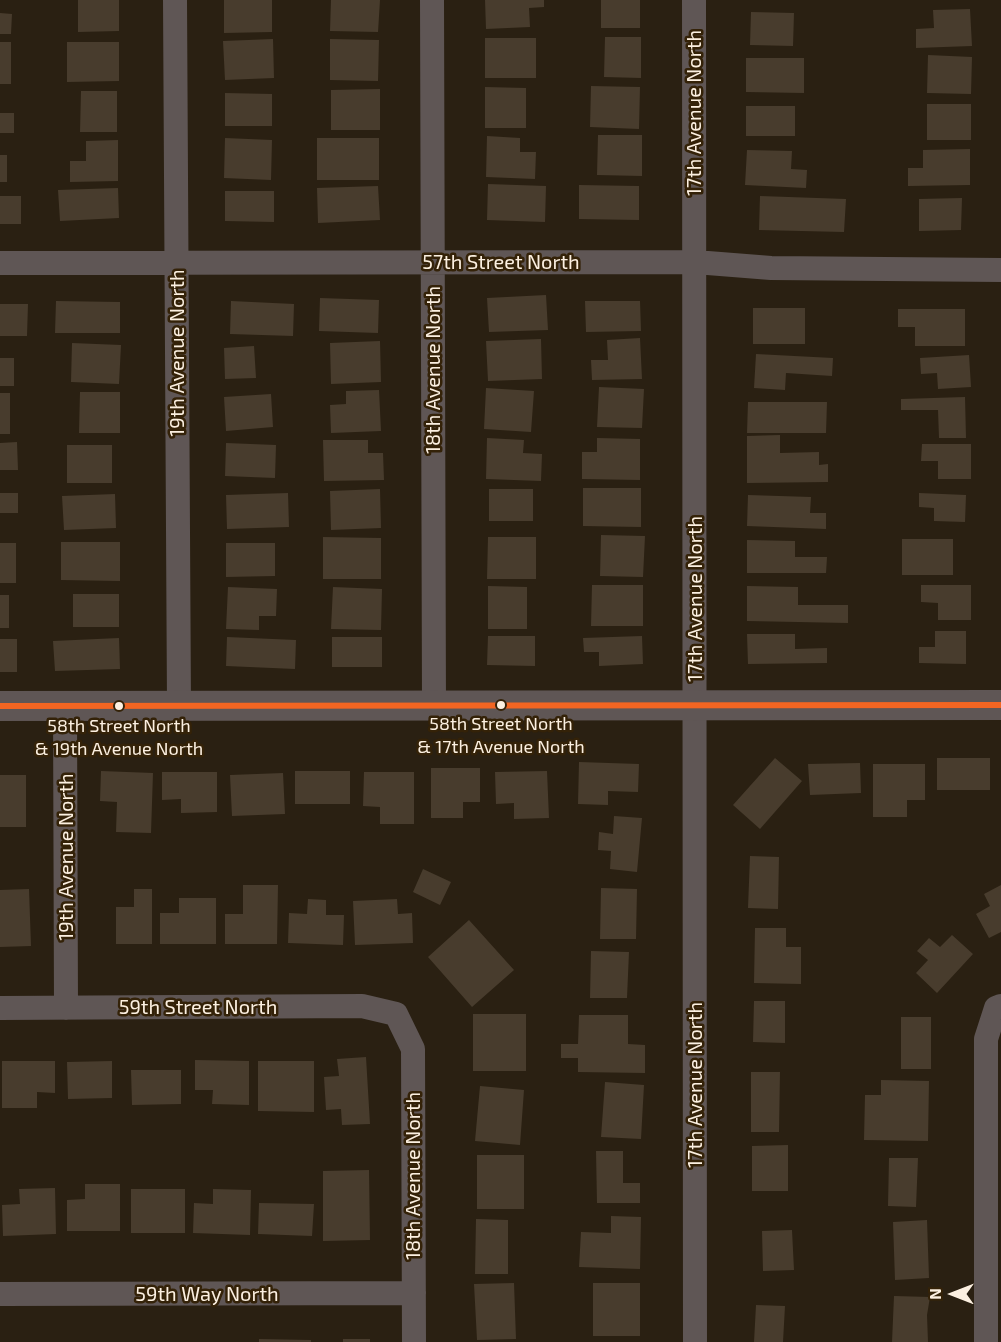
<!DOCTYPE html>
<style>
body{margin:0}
#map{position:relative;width:1001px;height:1342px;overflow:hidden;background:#2a2012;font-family:"Exo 2",sans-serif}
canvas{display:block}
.north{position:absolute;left:923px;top:1264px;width:60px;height:60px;-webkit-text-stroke:4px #342208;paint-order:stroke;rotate:270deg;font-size:16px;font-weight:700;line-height:24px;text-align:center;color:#fcf0e1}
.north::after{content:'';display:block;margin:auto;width:21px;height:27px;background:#fcf0e1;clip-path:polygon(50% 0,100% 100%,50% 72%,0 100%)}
</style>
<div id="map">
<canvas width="1001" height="1342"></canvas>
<div class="north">N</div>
</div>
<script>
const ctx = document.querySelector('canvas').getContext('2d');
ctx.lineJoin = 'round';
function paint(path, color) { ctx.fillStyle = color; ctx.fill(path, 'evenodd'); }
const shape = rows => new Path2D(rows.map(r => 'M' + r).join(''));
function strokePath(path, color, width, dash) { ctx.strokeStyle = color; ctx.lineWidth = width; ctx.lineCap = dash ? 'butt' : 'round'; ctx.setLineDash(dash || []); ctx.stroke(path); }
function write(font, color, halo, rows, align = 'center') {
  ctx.font = font + ' "Exo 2",sans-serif'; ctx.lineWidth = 5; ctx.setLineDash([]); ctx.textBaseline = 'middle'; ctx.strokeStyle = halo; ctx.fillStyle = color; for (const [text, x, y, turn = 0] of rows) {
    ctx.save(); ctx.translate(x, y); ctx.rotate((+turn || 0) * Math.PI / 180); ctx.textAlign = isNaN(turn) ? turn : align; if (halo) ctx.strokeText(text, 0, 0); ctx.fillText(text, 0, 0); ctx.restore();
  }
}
paint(shape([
 [78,0,119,0,119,31,78,32],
 [224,0,272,0,272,32,224,33],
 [331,0,380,0,378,32,330,31],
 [485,0,544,0,544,7,529,8,530,27,486,29],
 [601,0,640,0,640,28,601,28],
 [970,9,972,46,916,48,916,29,934,28,933,10],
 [751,12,794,13,793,46,750,45],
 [0,13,12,14,11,34,0,34],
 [605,37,641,37,641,78,604,77],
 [485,38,536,38,536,78,485,78],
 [273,39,274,78,225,80,223,41],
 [330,39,379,40,378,81,330,80],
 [0,42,11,42,11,84,0,84],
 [67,42,119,42,119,81,67,82],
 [928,55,972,57,971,94,927,93],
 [746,58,804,58,804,93,746,92],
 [591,86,640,87,639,129,590,127],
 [485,87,526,88,526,128,485,128],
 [380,89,380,130,331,130,331,90],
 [81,91,117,91,117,132,80,132],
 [225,93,272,94,272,126,225,126],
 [927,104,971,104,971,140,927,140],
 [746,106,795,106,795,136,746,136],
 [0,113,14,113,14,133,0,133],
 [598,135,642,135,642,176,597,175],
 [487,136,520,138,520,152,536,152,535,179,486,177],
 [225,138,272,140,271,180,224,178],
 [317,138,379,138,379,180,317,180],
 [118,140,118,181,70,182,70,161,86,161,86,141],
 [970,149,970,185,908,186,908,168,923,168,923,150],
 [747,150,792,151,791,169,807,170,806,188,745,185],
 [0,155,7,155,7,182,0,182],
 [488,184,546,186,545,222,487,220],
 [579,185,639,186,639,220,579,219],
 [378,186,380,220,318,223,317,188],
 [118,188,119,218,60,221,58,190],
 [225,191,274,191,274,222,225,221],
 [0,196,21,196,21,224,0,224],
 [760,196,846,199,844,232,759,230],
 [962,198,961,230,919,231,919,199],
 [546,295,548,330,489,332,487,298],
 [320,298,379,300,378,333,319,331],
 [56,301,120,302,120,333,55,333],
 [231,301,294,304,293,336,230,334],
 [585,301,640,301,641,331,586,332],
 [0,304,28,304,27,336,0,336],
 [753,308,805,308,805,344,753,344],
 [898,309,965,309,965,346,915,346,915,327,898,327],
 [640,338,642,379,592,380,591,360,608,360,607,340],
 [541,339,542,379,488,381,486,341],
 [380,341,381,382,331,384,330,343],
 [72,343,121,345,119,384,71,382],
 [254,346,256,378,225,379,224,348],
 [756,354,833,358,832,376,786,373,785,390,754,388],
 [969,355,971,387,938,389,937,373,921,374,920,358],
 [0,358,14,358,14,386,0,386],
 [599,387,644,389,642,428,597,427],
 [486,388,534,391,531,432,484,429],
 [379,390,381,431,331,433,330,405,346,404,346,391],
 [80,392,120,392,120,433,79,433],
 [0,393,10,393,10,434,0,434],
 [271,394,273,427,226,431,224,397],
 [965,397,966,438,939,438,938,410,901,410,901,399],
 [748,402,827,402,826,433,747,433],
 [780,435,780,453,819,452,819,465,828,464,828,482,747,483,747,436],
 [487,438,524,440,523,453,542,454,541,481,486,479],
 [597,438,640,439,640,480,582,479,582,452,597,452],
 [323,440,368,440,368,453,383,453,384,480,324,481],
 [17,442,18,470,0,470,0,443],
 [226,443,276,445,275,478,225,476],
 [922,444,971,444,971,479,938,479,938,461,921,461],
 [67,445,112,445,112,483,67,483],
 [583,488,641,488,641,527,583,526],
 [380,489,381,528,331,530,330,491],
 [489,489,533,489,533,521,489,521],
 [0,493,18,493,18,513,0,513],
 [288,493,289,527,227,529,226,495],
 [919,493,966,495,965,522,934,521,934,508,919,507],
 [115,494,116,528,64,530,62,496],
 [748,495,811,497,810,513,826,513,826,529,747,526],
 [601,535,645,536,643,577,600,576],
 [323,537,381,538,381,579,323,579],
 [488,537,536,537,536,579,487,579],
 [902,539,953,539,953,575,902,575],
 [747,540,795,541,795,557,827,557,826,573,747,573],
 [61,542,120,542,120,581,61,580],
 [0,543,16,543,16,583,0,583],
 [226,543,275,543,275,576,226,577],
 [592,585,643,585,643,626,591,626],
 [921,585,971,585,971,620,938,620,938,603,921,602],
 [488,586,527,587,527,629,488,629],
 [747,586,798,587,798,605,848,605,848,623,747,621],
 [228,587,277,589,276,616,259,616,259,630,226,629],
 [333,587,382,589,381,630,331,629],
 [73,594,119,594,119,627,73,627],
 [0,595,9,595,9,628,0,628],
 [935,631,966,631,966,664,919,663,919,647,935,647],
 [747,634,795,634,795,649,827,648,827,663,748,664],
 [488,636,535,636,535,666,487,665],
 [642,636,643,664,599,666,599,652,584,652,583,638],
 [227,637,296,640,295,669,226,666],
 [332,637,382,637,382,667,332,667],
 [119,638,120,669,55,671,53,641],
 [0,639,17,639,17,672,0,672],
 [775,758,802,781,760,829,733,805],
 [937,758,990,758,990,790,937,790],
 [579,762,639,764,638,792,608,791,608,805,578,804],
 [860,763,861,793,810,795,808,764],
 [873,764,925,764,925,800,907,800,907,817,873,817],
 [431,768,480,768,480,802,463,802,463,818,431,818],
 [101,771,153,773,151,833,116,832,117,802,100,801],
 [295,771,350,771,350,804,295,804],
 [547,771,549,818,514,819,514,803,496,804,495,772],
 [162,772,217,772,217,812,181,813,181,799,162,800],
 [364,772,414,772,414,824,380,824,380,807,363,806],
 [283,773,285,814,232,816,230,775],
 [0,775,26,775,26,827,0,827],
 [614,816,642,818,637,872,610,869,611,851,598,850,599,832,613,834],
 [750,856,779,857,778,909,748,908],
 [423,869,451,882,440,905,413,892],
 [243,885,278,885,277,944,225,944,225,914,243,914],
 [1001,885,1001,932,989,938,976,914,990,906,984,894],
 [601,888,637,889,636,939,600,939],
 [29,889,31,946,0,947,0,890],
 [134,889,152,889,152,944,116,944,116,907,134,907],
 [179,898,216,898,216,944,160,944,160,913,179,913],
 [308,899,326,900,326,915,344,915,343,945,288,943,289,913,307,914],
 [397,899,398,914,412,913,413,943,355,945,353,901],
 [469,920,514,970,472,1007,428,957],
 [755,928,786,928,786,947,801,947,801,984,754,983],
 [952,935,973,954,937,993,916,973,928,960,917,951,929,938,940,947],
 [591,951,629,952,627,998,590,998],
 [754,1001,785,1001,785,1043,753,1042],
 [473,1014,526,1014,526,1071,473,1071],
 [579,1015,628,1015,628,1044,645,1045,645,1073,578,1072,578,1058,561,1058,561,1044,578,1044],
 [901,1017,931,1017,931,1069,901,1069],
 [366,1057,370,1124,342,1125,341,1109,326,1110,324,1077,339,1076,337,1059],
 [195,1060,249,1061,249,1105,212,1104,213,1090,195,1090],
 [2,1061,55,1061,55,1093,37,1092,37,1108,2,1108],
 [112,1061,112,1098,68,1099,67,1062],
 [258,1061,314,1061,314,1112,258,1111],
 [131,1070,181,1070,181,1104,132,1105],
 [751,1072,780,1072,779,1132,751,1132],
 [881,1080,929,1081,928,1141,864,1140,865,1095,881,1095],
 [605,1082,644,1085,641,1139,601,1137],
 [480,1086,524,1090,520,1145,475,1141],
 [788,1145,788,1191,752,1191,752,1146],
 [596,1151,623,1151,623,1183,640,1183,640,1203,597,1203],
 [477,1155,524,1155,524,1209,477,1209],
 [889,1158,918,1158,916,1207,888,1206],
 [369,1170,370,1240,323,1241,323,1171],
 [85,1184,120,1184,120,1231,67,1231,67,1200,85,1199],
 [55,1188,56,1234,3,1236,2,1205,20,1204,19,1189],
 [131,1189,185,1189,185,1233,131,1233],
 [213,1189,251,1190,250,1235,193,1233,194,1203,213,1204],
 [259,1203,314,1204,312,1236,258,1234],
 [611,1216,641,1217,640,1269,579,1267,581,1232,611,1233],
 [476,1219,508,1220,508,1274,475,1274],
 [927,1220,929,1278,895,1280,893,1222],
 [792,1230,794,1270,763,1271,762,1231],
 [514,1283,516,1339,477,1340,474,1284],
 [593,1283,640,1283,640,1336,593,1336],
 [894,1296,930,1297,927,1315,928,1342,892,1342],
 [756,1305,785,1306,783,1342,754,1342],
 [259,1339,311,1340,311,1342,259,1342],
 [343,1339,370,1339,370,1342,343,1342]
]), '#483c2d');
strokePath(shape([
 [175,0,179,705],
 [432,0,434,705],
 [694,0,695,1342],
 [0,263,695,262,771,268,1001,270],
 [65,706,66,1008],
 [0,1008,362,1006,396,1014,413,1049,414,1342],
 [0,1294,414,1293],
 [986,1342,986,1039,996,1008,1001,1006]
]), '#5f5655', 24);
strokePath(shape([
 [0,706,1001,705]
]), '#5f5655', 30);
strokePath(shape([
 [0,706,1001,705]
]), '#f26522', 6);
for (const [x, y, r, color] of [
 [501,705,5,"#fcf0e1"],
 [119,706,5,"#fcf0e1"]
]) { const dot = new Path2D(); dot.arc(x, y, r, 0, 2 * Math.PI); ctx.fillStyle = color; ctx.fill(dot); strokePath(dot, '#342208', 2); }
write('18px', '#fcf0e1', '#342208', [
 ["58th Street North",501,724],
 ["& 17th Avenue North",501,747],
 ["58th Street North",119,726],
 ["& 19th Avenue North",119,749]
]);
write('20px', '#fcf0e1', '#342208', [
 ["17th Avenue North",694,113,-90],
 ["57th Street North",501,262],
 ["19th Avenue North",177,353,-90],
 ["18th Avenue North",433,370,-90],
 ["17th Avenue North",695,599,-90],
 ["19th Avenue North",66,857,-90],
 ["59th Street North",198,1007],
 ["17th Avenue North",695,1085,-90],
 ["18th Avenue North",413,1176,-90],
 ["59th Way North",207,1294]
]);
</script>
